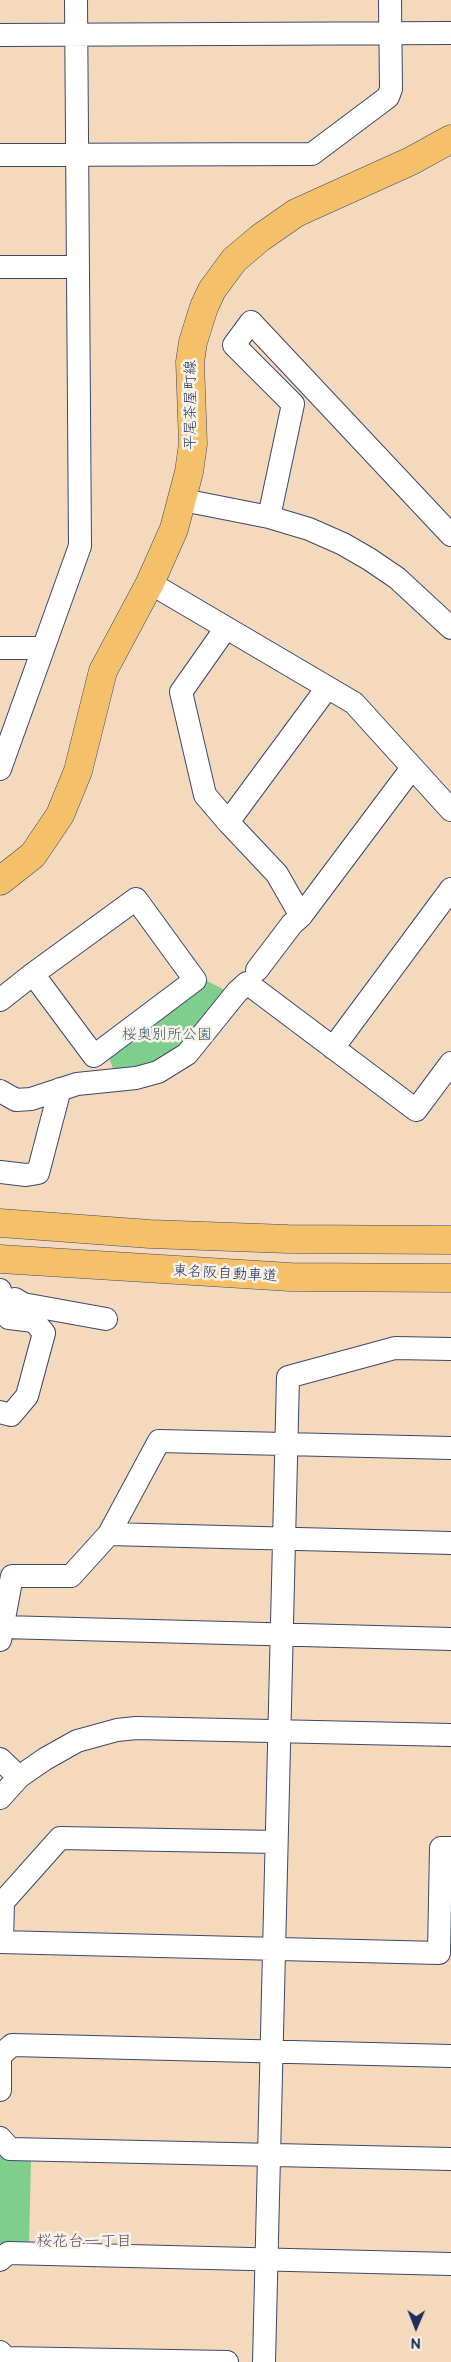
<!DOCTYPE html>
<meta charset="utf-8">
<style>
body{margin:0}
#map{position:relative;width:451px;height:2362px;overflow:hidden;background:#f4d9bc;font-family:"Balsamiq Sans",sans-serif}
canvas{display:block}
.north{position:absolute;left:391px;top:2302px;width:50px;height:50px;-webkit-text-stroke:4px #f7f3e8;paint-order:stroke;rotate:181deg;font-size:14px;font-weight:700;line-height:20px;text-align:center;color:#1b2f5e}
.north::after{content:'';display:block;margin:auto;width:18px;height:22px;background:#1b2f5e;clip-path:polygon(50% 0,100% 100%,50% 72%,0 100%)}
</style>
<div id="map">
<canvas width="451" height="2362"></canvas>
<div class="north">N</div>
</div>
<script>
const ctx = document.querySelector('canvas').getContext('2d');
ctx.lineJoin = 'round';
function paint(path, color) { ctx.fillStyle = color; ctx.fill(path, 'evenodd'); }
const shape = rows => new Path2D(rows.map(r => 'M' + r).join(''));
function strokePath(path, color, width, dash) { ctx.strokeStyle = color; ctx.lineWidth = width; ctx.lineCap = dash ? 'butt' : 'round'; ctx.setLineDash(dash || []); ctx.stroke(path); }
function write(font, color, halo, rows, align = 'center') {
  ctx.font = font + ' "Balsamiq Sans","Klee One",sans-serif'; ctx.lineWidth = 5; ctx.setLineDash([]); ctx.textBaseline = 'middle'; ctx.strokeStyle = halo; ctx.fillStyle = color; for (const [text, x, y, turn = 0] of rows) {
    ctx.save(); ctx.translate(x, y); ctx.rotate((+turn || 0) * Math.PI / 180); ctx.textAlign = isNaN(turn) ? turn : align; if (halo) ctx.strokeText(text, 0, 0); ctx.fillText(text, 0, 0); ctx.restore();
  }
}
paint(shape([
 [205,980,225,990,171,1056,134,1069,114,1071,108,1055],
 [0,2149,31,2157,29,2246,0,2249]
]), '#80ce8d');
const minor = shape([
 [0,35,451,33],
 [0,155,312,154,388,97,391,89,390,0],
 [0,267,78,267],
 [183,500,269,517,309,529,343,544,369,559,397,578,451,628],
 [269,517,293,404,234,345,251,322,451,535],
 [150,583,354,703,451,810],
 [226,628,181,692,205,795,228,822],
 [0,648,42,648],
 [327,688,228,822,277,874,301,916,412,768],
 [0,769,80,546,76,0],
 [257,970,292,924,301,916],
 [0,1000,33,974,136,899,195,980,94,1056,33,974],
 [333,1048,451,889],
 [0,1091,16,1100,31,1099,77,1084,136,1078,158,1072,187,1054,237,992,247,983,416,1110,451,1063],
 [0,1172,26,1175,38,1173,60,1089],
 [0,1290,9,1318,34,1321,44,1333,27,1396,11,1415,0,1412],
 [15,1299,23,1304,106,1319],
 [109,1534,451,1543],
 [3,1627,451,1639],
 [0,1640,12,1576,71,1576,109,1534,159,1441,451,1448],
 [0,1759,19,1777],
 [0,1798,19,1777,45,1759,77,1741,117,1730,136,1728,451,1735],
 [0,1942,439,1953,441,1848,451,1848],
 [2,1942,3,1902,60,1838,276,1842],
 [0,2090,0,2056,12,2045,451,2056],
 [0,2138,10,2149,451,2159],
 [0,2260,8,2253,451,2264],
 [0,2352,6,2358,227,2362],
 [264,2362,288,1377,395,1348,451,1349]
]);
const major = shape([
 [0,881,33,855,60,815,78,771,103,671,150,583,174,529,189,472,193,444,190,362,193,342,204,307,212,290,234,260,260,238,296,213,411,161,451,139]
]);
const highway = shape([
 [0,1223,150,1234,288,1239,451,1240],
 [0,1259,290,1277,451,1278]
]);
strokePath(minor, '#3c486c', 24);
strokePath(major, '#3c486c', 29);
strokePath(highway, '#3c486c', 29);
strokePath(minor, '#fff', 22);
strokePath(major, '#f4c16a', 28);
strokePath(highway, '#f4c16a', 28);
write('15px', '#1b2f5e', '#f7f3e8', [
 ["平尾茶屋町線",191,405,-90],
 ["東名阪自動車道",225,1274,3]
]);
write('15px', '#34576a', '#f7f3e8', [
 ["桜奥別所公園",167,1035]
]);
write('16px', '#61506b', '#f7f3e8', [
 ["桜花台一丁目",84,2242]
]);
</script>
